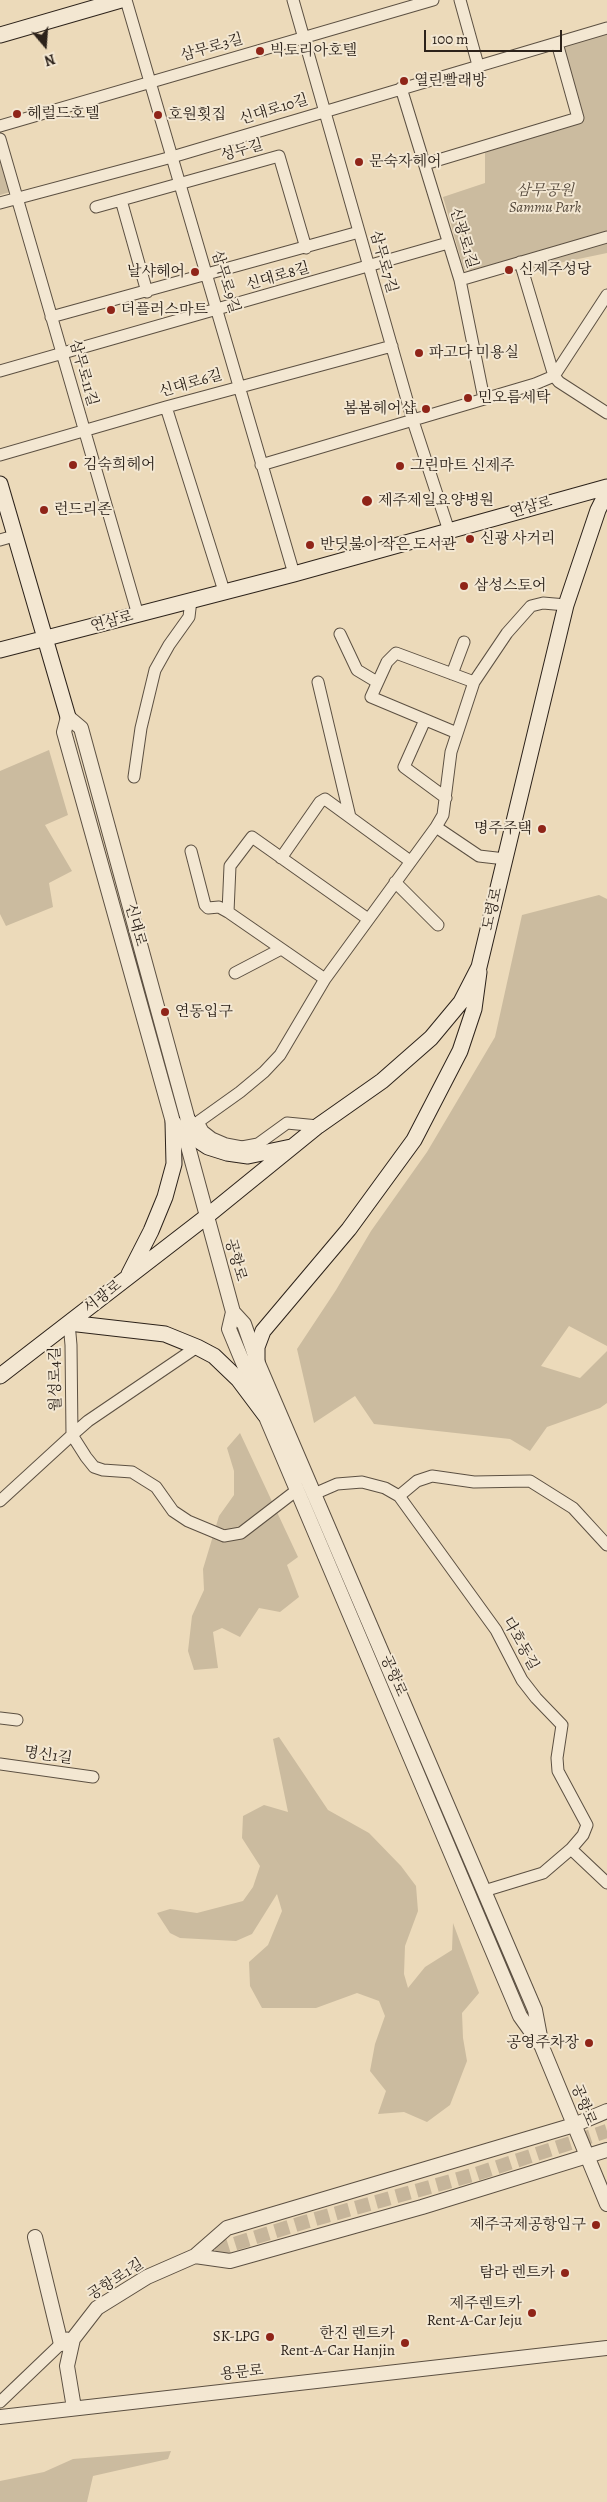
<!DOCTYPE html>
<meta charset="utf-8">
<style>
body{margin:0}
#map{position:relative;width:607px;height:2502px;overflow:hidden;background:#ecdaba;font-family:Alegreya,serif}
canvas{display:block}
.north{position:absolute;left:20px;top:20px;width:50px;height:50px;-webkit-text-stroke:4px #f3e7d2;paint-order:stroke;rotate:162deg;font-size:14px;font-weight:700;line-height:20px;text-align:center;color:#2c221a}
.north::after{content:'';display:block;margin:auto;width:18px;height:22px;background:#2c221a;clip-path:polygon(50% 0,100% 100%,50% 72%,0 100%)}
.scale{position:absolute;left:424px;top:30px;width:138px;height:22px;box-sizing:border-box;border:2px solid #2c221a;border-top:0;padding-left:6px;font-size:15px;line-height:18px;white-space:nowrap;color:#2c221a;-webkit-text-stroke:4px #f3e7d2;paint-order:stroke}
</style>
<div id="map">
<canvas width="607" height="2502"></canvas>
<div class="north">N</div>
<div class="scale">100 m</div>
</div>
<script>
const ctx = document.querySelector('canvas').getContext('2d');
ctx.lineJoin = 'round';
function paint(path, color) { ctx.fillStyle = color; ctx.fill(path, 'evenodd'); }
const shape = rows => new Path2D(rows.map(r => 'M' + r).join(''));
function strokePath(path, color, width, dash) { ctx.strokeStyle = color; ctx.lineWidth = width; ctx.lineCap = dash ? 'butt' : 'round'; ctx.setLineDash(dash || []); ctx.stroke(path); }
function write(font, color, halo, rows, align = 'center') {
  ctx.font = font + ' Alegreya,"Noto Serif KR",serif'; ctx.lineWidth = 4; ctx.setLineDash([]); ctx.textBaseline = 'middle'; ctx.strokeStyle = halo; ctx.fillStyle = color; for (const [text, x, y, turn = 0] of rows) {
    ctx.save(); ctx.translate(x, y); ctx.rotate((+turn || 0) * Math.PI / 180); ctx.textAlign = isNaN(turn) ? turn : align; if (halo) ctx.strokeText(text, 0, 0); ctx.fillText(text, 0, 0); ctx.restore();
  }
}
paint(shape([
 [607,31,607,253,559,263,554,261,529,270,528,265,500,275,464,270,443,197,485,183,485,151,563,129,583,121,564,46],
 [0,157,10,192,0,195],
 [49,750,68,815,45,825,72,871,49,883,53,907,6,926,0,914,0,771],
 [599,895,607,899,607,1346,569,1326,541,1366,580,1378,607,1351,607,1403,600,1408,547,1427,530,1451,510,1439,374,1424,355,1396,314,1423,297,1349,336,1290,371,1231,427,1152,495,1037,522,915],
 [240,1433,298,1557,287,1565,299,1597,280,1612,259,1608,240,1637,222,1628,213,1632,218,1668,194,1670,188,1651,192,1616,204,1590,203,1569,219,1516,234,1495,234,1471,227,1448],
 [279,1737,328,1810,369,1833,401,1866,416,1886,418,1911,405,1946,404,1974,408,1988,425,1967,452,1950,453,1923,479,1993,462,2013,463,2038,467,2061,450,2105,427,2122,404,2112,378,2114,386,2091,370,2071,375,2044,385,2016,379,2001,357,1993,316,2008,262,2008,250,1986,249,1962,268,1945,282,1911,277,1894,252,1934,236,1941,180,1938,170,1933,157,1913,170,1909,197,1913,243,1901,253,1887,260,1866,242,1838,243,1816,264,1805,288,1812,273,1739],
 [171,2451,168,2459,93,2476,87,2502,0,2502,0,2481,44,2472,73,2459]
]), '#cbbb9f');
strokePath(shape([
 [195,2256,305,2222,476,2174,607,2131]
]), '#c6b59a', 14, [14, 7]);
const minor = shape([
 [126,0,294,574],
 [293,0,413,421,449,531],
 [460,0,478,65],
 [401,88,460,280,484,399],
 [0,126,433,0],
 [0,139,138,615],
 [425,164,578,118,557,43],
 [121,200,147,292],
 [0,203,172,157,607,28],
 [96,207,279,156,306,248],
 [520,262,554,376,559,382,607,413],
 [460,280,607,237],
 [51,317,359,232],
 [0,371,448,243],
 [166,407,224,591],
 [0,455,166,407,392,346],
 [261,465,535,384,554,376,607,295],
 [0,540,14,536],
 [340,634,357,670,377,682],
 [452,674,464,642],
 [318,682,350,817],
 [425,720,404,767,446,798],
 [457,733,371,697,387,662,396,653,474,682],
 [134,777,141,728,155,670,169,645,189,617,191,600],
 [436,827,479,856,505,859],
 [191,851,205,905,208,908,219,907,228,912,325,979],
 [281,858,320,802,325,799,410,861],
 [395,882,438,925],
 [228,912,230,866,252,837,368,919],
 [235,973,281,949],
 [318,1126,287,1123,258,1144,242,1147,226,1144,212,1138,203,1131,198,1122,240,1092,264,1072,280,1055,325,979,436,827,443,815,451,752,474,682,507,633,531,606,543,603,566,605],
 [197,1347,88,1421,72,1435,86,1457,94,1467,103,1470,132,1472,156,1487,173,1511,188,1521,224,1536,241,1533,297,1490],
 [314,1494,337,1484,362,1482,385,1488,399,1496,496,1630,522,1680,536,1698,562,1725,557,1758,558,1771,587,1825,583,1835,571,1849,607,1883],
 [399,1496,417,1481,432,1476,474,1482,530,1481,573,1508,607,1545],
 [0,1501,72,1435,71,1345,69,1323],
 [0,1718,17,1720],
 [0,1764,93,1777],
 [484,1891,543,1873,571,1849],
 [0,2402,67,2338]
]);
const tertiary = shape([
 [186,1139,173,1122,64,732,68,717,81,728,188,1120,186,1139,233,1312,244,1324,257,1361,535,2010,542,2047,607,2204],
 [233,1312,229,1329,241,1358,520,2016,540,2044],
 [35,2237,61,2344],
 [195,2256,230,2261,422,2207,607,2150],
 [74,2408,67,2366,73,2339,97,2308,147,2277,195,2256,227,2228,574,2125,607,2111],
 [0,2417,607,2348]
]);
const secondary = shape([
 [0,35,121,0],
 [0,484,68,717],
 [0,650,294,574,607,487],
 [188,1120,196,1139,208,1147,227,1153,248,1156,291,1147],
 [129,1274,151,1231,165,1197,174,1164,173,1122],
 [69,1323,165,1334,197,1347,214,1356,238,1379,265,1415],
 [257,1361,257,1347,263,1331,349,1229,414,1140,460,1051,474,1009,479,972],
 [0,1376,206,1217,318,1126,382,1081,431,1038,461,1002,479,967,566,605,598,510,607,492]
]);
strokePath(minor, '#5c5042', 13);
strokePath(tertiary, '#5c5042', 16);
strokePath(secondary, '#2c221a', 17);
strokePath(minor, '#f3e7d2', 11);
strokePath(tertiary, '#f3e7d2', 14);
strokePath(secondary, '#f3e7d2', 15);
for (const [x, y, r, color] of [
 [260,51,5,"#8f2418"],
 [404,81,5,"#8f2418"],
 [17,114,5,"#8f2418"],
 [158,115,5,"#8f2418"],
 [359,162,5,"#8f2418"],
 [509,270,5,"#8f2418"],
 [195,272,5,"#8f2418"],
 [111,310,5,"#8f2418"],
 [419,353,5,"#8f2418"],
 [468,398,5,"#8f2418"],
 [426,409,5,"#8f2418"],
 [73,465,5,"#8f2418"],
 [400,466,5,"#8f2418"],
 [367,501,6,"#8f2418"],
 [44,510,5,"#8f2418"],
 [470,539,5,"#8f2418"],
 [310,545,5,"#8f2418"],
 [464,586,5,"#8f2418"],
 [542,829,5,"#8f2418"],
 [165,1012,5,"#8f2418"],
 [589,2043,5,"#8f2418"],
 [596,2225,5,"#8f2418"],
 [565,2273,5,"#8f2418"],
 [532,2313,5,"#8f2418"],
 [270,2337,5,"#8f2418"],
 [405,2343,5,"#8f2418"]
]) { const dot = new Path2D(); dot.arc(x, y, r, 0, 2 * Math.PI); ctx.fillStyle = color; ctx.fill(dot); strokePath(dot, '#f3e7d2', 2); }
write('15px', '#2c221a', '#f3e7d2', [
 ["삼무로3길",212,48,-16],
 ["신대로10길",274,110,-17],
 ["성두길",242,151,-16],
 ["신광로1길",463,238,73],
 ["삼무로7길",383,262,74],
 ["신대로8길",278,277,-16],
 ["삼무로9길",225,282,73],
 ["삼무로11길",83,373,74],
 ["신대로6길",191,384,-16],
 ["연삼로",531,508,-16],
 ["연삼로",112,622,-15],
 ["도령로",493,909,-77],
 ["신대로",135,925,75],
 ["공항로",235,1260,74],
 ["서광로",103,1297,-38],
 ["월성로4길",56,1379,-91],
 ["다호동길",520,1644,61],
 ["공항로",393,1676,67],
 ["명신1길",48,1756,8],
 ["공항로",583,2105,68],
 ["공항로1길",116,2280,-33],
 ["용문로",242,2373,-6]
]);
write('15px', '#2c221a', '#f3e7d2', [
 ["빅토리아호텔",270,51],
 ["열린빨래방",414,81],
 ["헤럴드호텔",27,114],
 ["호원횟집",168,115],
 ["문숙자헤어",369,162],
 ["신제주성당",519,270],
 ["날샤헤어",185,272,"right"],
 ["더플러스마트",121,310],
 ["파고다 미용실",429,353],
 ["민오름세탁",478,398],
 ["봄봄헤어샵",416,409,"right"],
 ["김숙희헤어",83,465],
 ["그린마트 신제주",410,466],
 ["제주제일요양병원",378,501],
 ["런드리존",54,510],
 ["신광 사거리",480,539],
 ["반딧불이 작은 도서관",320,545],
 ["삼성스토어",474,586],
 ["명주주택",532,829,"right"],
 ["연동입구",175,1012],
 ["공영주차장",579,2043,"right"],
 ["제주국제공항입구",586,2225,"right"],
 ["탐라 렌트카",555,2273,"right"],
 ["제주렌트카",522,2304,"right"],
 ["Rent-A-Car Jeju",522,2321,"right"],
 ["한진 렌트카",395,2334,"right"],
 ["Rent-A-Car Hanjin",395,2351,"right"],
 ["SK-LPG",260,2337,"right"]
], 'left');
write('italic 15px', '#54483b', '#f3e7d2', [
 ["삼무공원",545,191],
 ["Sammu Park",545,208]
]);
</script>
